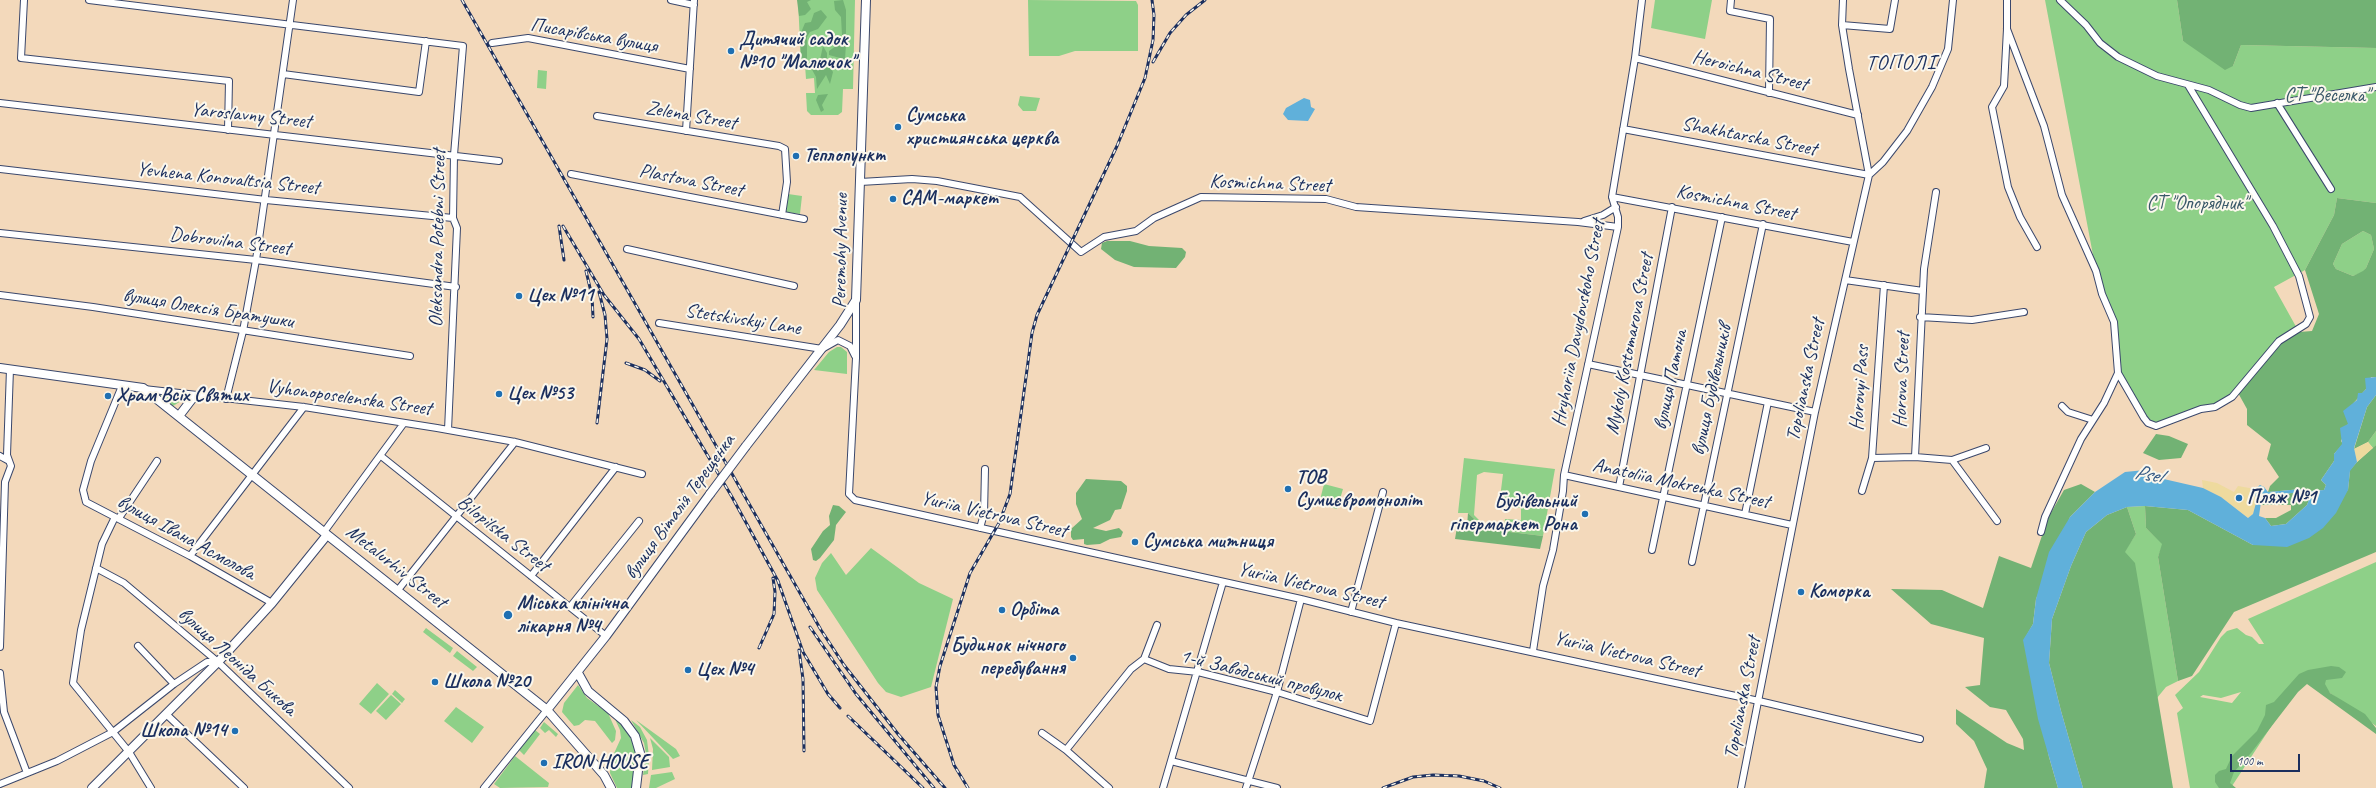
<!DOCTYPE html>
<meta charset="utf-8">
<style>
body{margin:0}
#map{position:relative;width:2376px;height:788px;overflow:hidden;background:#f3d9bb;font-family:Caveat,sans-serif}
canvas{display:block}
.scale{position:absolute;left:2230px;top:754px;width:70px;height:18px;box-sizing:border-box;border:2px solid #1b2f5e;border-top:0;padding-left:5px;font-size:12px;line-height:14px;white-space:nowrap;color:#1b2f5e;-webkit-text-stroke:3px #fbf7ec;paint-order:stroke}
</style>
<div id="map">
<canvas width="2376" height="788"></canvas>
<div class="scale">100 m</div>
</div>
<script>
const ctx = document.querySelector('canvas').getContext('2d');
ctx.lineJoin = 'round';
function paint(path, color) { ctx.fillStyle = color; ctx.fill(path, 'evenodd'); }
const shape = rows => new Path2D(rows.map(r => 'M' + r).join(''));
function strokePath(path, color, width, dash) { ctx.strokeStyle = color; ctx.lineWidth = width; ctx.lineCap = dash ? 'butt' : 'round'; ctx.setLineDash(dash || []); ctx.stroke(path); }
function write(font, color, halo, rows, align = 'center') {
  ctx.font = font + ' Caveat,sans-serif'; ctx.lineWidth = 4; ctx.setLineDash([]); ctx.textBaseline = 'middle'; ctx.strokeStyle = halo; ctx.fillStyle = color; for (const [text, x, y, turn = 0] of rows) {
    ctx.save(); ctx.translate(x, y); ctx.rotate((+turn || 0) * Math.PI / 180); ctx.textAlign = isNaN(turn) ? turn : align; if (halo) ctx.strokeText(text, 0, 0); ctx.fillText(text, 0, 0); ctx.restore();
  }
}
paint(shape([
 [798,0,855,0,853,89,843,89,842,112,838,115,811,115,807,111,806,93,815,93,814,78,806,79,805,65,801,64],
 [1028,0,1136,1,1138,5,1138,51,1075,51,1059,56,1029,56],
 [1655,0,1712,0,1705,39,1651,28],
 [2045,0,2177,0,2183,41,2233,66,2241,45,2376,48,2376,203,2337,198,2334,215,2305,270,2274,287,2299,332,2237,391,2215,407,2151,425,2121,380,2114,322,2096,271],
 [538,70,547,71,546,89,537,88],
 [1020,96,1040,98,1036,111,1023,111,1018,105],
 [788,194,802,196,800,214,786,212],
 [2363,231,2371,235,2374,249,2366,268,2363,272,2353,276,2336,269,2333,264,2342,244],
 [837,347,841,347,847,352,847,374,814,370,829,352],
 [157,395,186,398,173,406],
 [2376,431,2376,445,2373,448,2368,442],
 [1464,458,1555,469,1543,536,1485,529,1468,513,1458,513],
 [1484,472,1503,474,1501,490,1505,506,1521,508,1521,520,1505,519,1504,529,1486,527,1474,515,1477,475],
 [1324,484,1343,489,1337,509,1319,504],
 [2145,506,2146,528,2163,544,2158,557,2178,681,2166,687,2157,698,2124,552,2136,534,2127,507],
 [871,548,919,583,953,599,931,687,901,697,886,692,878,683,817,590,815,578,822,563,831,553,846,575],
 [2376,562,2376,726,2305,675,2232,786,2234,788,2190,788,2177,713,2183,708,2175,695,2199,672,2221,637,2227,631,2237,628,2246,635,2252,637,2259,644,2264,644,2248,619],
 [2241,692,2232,703,2200,697,2203,695,2221,698],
 [426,628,453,648,450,653,423,632],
 [457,651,477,667,473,671,453,656],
 [377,683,389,694,371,714,359,704],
 [578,685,587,698,608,713,616,731,615,740,612,743,595,721,585,720,579,725,574,726,562,712,564,703],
 [395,690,405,699,402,703,392,694],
 [391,695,401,704,386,720,376,711],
 [456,707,484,727,472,743,444,721],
 [614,717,625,727,634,745,636,755,632,788,617,788,610,773,611,760,621,738,620,730],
 [631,720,640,727,647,740,649,756,648,774,643,775,646,754,644,743],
 [636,720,676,749,680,756,673,759],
 [544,722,558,734,556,737,549,730,545,733,540,728],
 [535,730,540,734,524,755,519,750],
 [650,738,669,757,670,767,652,770,653,749],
 [515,756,549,783,548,787,500,788,494,784],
 [672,772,675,779,656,788,649,788,651,775]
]), '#8ed088');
paint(shape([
 [797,0,811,0,807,2,811,9,805,15,799,16],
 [843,0,846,10,846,38,842,35,841,17,835,10,834,1],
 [2177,0,2376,0,2376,48,2241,45,2233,66,2225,70,2183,41],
 [821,10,827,17,818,29,810,32,807,37,807,60,801,58,800,35,805,23,811,22,814,13],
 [843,41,846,44,845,59,840,62,840,58,829,55,829,51],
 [823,46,827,53,827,63,833,72,830,84,826,75,817,89,816,77,810,66,819,64],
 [828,94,822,105,824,110,821,112,816,100,818,95],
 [2337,198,2376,203,2376,377,2371,377,2366,389,2351,406,2348,424,2341,441,2343,444,2334,454,2334,461,2321,480,2326,485,2324,490,2311,491,2302,489,2268,492,2270,486,2279,477,2267,459,2271,444,2247,425,2247,409,2237,391,2257,362,2290,337,2299,332,2312,331,2319,314,2305,270,2334,215],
 [2363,231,2371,235,2374,249,2366,268,2363,271,2353,276,2336,269,2333,264,2342,244],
 [1107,241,1130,241,1149,246,1182,248,1186,252,1185,257,1176,268,1134,267,1115,260,1101,249,1102,243],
 [2376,395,2376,431,2368,442,2354,449,2367,407],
 [2156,434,2169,436,2188,444,2181,458,2159,460,2143,453],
 [2376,445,2376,552,2234,612,2192,676,2178,681,2158,557,2162,544,2146,528,2145,506,2188,510,2253,545,2348,490,2350,470,2357,462],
 [1086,479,1121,481,1127,486,1127,491,1121,509,1115,510,1110,520,1093,528,1106,531,1119,528,1123,532,1121,537,1110,539,1100,544,1087,545,1084,544,1084,539,1073,540,1071,537,1071,529,1082,519,1076,504,1076,493],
 [2081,484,2095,492,2070,517,2036,599,2033,624,2024,640,2049,757,2058,788,1984,788,1987,769,1974,741,1956,724,1956,709,2007,743,2024,750,2023,739,2006,710,1990,707,1965,687,1980,685,1984,638,1931,624,1891,589,1942,590,1983,608,1999,556,2031,568,2048,518,2064,490],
 [2291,493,2303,494,2310,497,2307,505,2286,524,2271,526,2265,518,2276,518,2291,510,2291,505,2262,505,2262,495,2273,498],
 [833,505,839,506,846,512,836,525,834,540,820,558,816,561,813,560,811,549,823,531,830,525,829,516],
 [2127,507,2136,534,2125,552,2135,563,2173,788,2083,788,2061,711,2049,663,2052,619,2071,566,2086,532,2107,515],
 [1468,513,1485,529,1543,536,1540,549,1455,539,1457,527,1467,526],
 [2331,666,2339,667,2346,672,2342,678,2326,680,2325,684,2330,693,2365,714,2376,728,2376,734,2307,684,2298,692,2251,753,2234,772,2230,783,2236,788,2219,788,2215,782,2215,775,2219,771,2226,769,2232,756,2257,731,2265,715,2266,705,2274,702,2299,674,2308,670]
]), '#72b274');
paint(shape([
 [2368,442,2373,448,2357,462,2354,449],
 [2202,480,2217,483,2234,492,2238,486,2255,489,2256,503,2253,514,2248,518,2221,497,2203,488]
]), '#eeda9e');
paint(shape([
 [1304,98,1310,100,1311,107,1315,109,1308,121,1288,120,1283,114,1286,108],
 [2376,377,2376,395,2367,407,2354,448,2357,462,2350,471,2348,490,2336,513,2323,528,2309,538,2287,547,2253,545,2188,510,2145,506,2127,507,2107,515,2086,532,2071,566,2052,619,2049,663,2061,711,2083,788,2058,788,2038,719,2023,640,2033,624,2036,599,2049,552,2070,517,2095,492,2125,472,2145,470,2155,477,2203,488,2221,497,2248,518,2253,514,2256,503,2255,489,2260,485,2264,487,2268,492,2302,489,2311,491,2324,490,2326,485,2321,480,2334,461,2334,454,2342,444,2340,428,2348,424,2343,411,2357,400,2358,393,2362,393,2366,389,2365,378],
 [2291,493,2303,494,2310,497,2307,505,2286,524,2271,526,2265,518,2259,516,2262,495,2273,498]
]), '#60b0da');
const minor = shape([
 [24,0,21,58,229,81,228,130],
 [89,0,463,46,454,155,453,218,457,228,448,430],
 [671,0,694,5],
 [1731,0,1730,11,1770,19,1769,93],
 [2007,0,2007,29,2004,86,1992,107,2008,187,2020,217,2037,247],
 [2060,0,2086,25,2100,43,2118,57,2157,76,2209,90,2240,105,2251,108,2376,87],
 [1842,25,1890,29,1895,0],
 [2007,29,2044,126,2062,195,2096,271,2102,294,2114,322,2118,373,2144,418,2148,423,2156,426,2201,409,2215,407,2232,397,2279,341,2306,324,2310,317,2299,276,2273,226,2188,85],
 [492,43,528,38,690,69],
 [1635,58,1858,115],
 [283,74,419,92,426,41],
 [0,103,499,161],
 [2277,103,2331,189],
 [597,116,779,146,785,149,787,182,782,215],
 [1623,129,1869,175,1849,69,1842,25,1843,0],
 [686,131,694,0],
 [0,169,266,200,453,218],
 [571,174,804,219],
 [860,182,912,179,937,181,1020,197,1081,252,1104,237,1136,231,1154,218,1201,197,1326,199,1356,207,1578,222,1618,227],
 [1936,192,1924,269,1915,457,1952,460,1997,521],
 [1612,197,1853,242],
 [1584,221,1603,215,1616,207],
 [0,233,256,260,456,287],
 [627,249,794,286],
 [1845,280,1923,291],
 [0,295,93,307,410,356],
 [856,300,856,358,849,494,855,500,1301,599,1396,623,1759,701,1920,739],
 [1920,317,1972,320,2024,312],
 [659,323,822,349,838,340,850,346,855,356],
 [1588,364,1815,412],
 [122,386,91,461,83,490,86,502,190,556,272,603],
 [144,389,304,407,437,428,515,442,642,474],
 [226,399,243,331,256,260,293,0],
 [2062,406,2068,412,2093,420],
 [0,456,9,461],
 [381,456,606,636],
 [1872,458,1915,457],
 [1952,460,1986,448],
 [1564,475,1792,525],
 [1619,487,1672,207],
 [1862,491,1872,458,1884,285],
 [1745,514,1768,402],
 [115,517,102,544,81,630,73,683,129,752,151,788],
 [119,518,157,461],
 [980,528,984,514,985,469],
 [324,532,404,423],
 [2041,532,2045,517,2081,439,2104,403,2118,373],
 [1652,550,1722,217],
 [190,556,304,407],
 [1692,562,1763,224],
 [96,568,124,583,218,662,349,788],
 [531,576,616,467],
 [398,590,515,442],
 [570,607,639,521],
 [1351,612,1383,492],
 [138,646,174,684],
 [0,647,5,482,11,466,7,455,10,369],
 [1533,651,1543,586,1553,550,1563,491,1564,475,1618,227,1618,217,1612,197,1635,58,1642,0],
 [1144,659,1169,669,1198,672,1277,692,1370,721,1396,623],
 [0,673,4,712,27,773],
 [166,714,244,788],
 [1042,733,1066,750,1109,788],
 [1066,750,1131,669,1144,659,1157,625],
 [1171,761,1277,788],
 [0,784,57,761,113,732,174,684,207,662,218,662],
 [484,788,547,710],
 [1163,788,1223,582],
 [1246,788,1277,692,1301,599],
 [1741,788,1815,412,1869,175,1883,162,1907,131,1932,87,1948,49,1953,0]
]);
const major = shape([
 [0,368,143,388,547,710,604,775,611,788],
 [179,416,192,399,199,396],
 [746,446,840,325,856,300,866,0],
 [578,673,588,691,624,721,635,736,640,753,636,788],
 [547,710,606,636,710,494],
 [92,788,218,662,272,603,327,535]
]);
strokePath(minor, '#3b486c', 8);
strokePath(major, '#3b486c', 10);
strokePath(minor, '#fff', 6);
strokePath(major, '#fff', 8);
const rail = shape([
 [462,0,821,630,844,665,898,734,945,788],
 [1153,62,1170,33,1186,15,1205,0],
 [559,226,564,260],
 [563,226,604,295,639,339,732,497,778,581,803,652,828,694,840,708],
 [586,271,592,296,593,317],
 [626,363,645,370,660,381],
 [597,423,607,339,605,315,599,292],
 [810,627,856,694,934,788],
 [759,648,774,614,775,592,773,578],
 [799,650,803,679,804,751],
 [848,716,923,788],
 [968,788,954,765,938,715,936,687,940,666,970,573,999,523,1010,494,1032,333,1037,315,1117,146,1145,78,1153,40,1154,15,1152,0],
 [1383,788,1413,777,1433,775,1459,776,1484,781,1500,788]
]);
strokePath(rail, '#1b2f5e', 3);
strokePath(rail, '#fbf7ec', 1.5, [4.5]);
const majorBridge = shape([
 [710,494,746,446]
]);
strokePath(majorBridge, '#3b486c', 10, []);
strokePath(majorBridge, '#fff', 8);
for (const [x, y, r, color] of [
 [731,51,4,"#1f6fb2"],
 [898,127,4,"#1f6fb2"],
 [796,156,4,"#1f6fb2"],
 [893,199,4,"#1f6fb2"],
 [519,296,4,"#1f6fb2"],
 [499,394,4,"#1f6fb2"],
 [108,396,4,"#1f6fb2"],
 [1288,489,4,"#1f6fb2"],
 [2239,498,4,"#1f6fb2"],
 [1585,514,4,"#1f6fb2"],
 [1135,542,4,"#1f6fb2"],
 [1801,592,4,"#1f6fb2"],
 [1002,610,4,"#1f6fb2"],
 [508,615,5,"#1f6fb2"],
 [1073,658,4,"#1f6fb2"],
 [688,670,4,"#1f6fb2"],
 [435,682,4,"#1f6fb2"],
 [235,731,4,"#1f6fb2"],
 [544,763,4,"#1f6fb2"]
]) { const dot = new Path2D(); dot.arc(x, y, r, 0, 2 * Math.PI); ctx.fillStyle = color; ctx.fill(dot); strokePath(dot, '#fbf7ec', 1.5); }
write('20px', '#1b2f5e', '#fbf7ec', [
 ["Писарівська вулиця",594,36,10],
 ["Heroichna Street",1750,71,14],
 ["Yaroslavny Street",251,116,6],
 ["Zelena Street",691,116,10],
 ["Shakhtarska Street",1749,137,11],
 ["Yevhena Konovaltsia Street",228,179,6],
 ["Plastova Street",691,181,11],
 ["Kosmichna Street",1270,184,2],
 ["Kosmichna Street",1736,203,11],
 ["Oleksandra Potebni Street",438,238,-89],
 ["Dobrovilna Street",230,242,7],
 ["Peremohy Avenue",841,251,-89],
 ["вулиця Олексія Братушки",208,309,9],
 ["Stetskivskyi Lane",743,320,9],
 ["Hryhoriia Davydovskoho Street",1579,323,-79],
 ["Mykoly Kostomarova Street",1630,344,-79],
 ["вулиця Патона",1671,380,-78],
 ["Topolianska Street",1806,380,-78],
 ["Horova Street",1902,380,-88],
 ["Horovyi Pass",1860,388,-86],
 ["вулиця Будівельників",1712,390,-78],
 ["Vyhonoposelenska Street",349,398,8],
 ["Anatoliia Mokrenka Street",1681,484,12],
 ["вулиця Віталія Терещенка",680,507,-54],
 ["Yuriia Vietrova Street",994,515,13],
 ["Bilopilska Street",503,534,38],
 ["вулиця Івана Асмолова",186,538,29],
 ["Metalurhiv Street",396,567,38],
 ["Yuriia Vietrova Street",1311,586,13],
 ["Yuriia Vietrova Street",1627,655,13],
 ["вулиця Леоніда Бикова",237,662,42],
 ["1-й Заводський провулок",1261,676,14],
 ["Topolianska Street",1743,698,-79]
]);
write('bold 20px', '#1b2f5e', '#fbf7ec', [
 ["Дитячий садок",739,40],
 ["№10 \"Малючок\"",739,63],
 ["Сумська",906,116],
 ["християнська церква",906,139],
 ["Теплопункт",804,156],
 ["САМ-маркет",901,199],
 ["Цех №11",527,296],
 ["Цех №53",507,394],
 ["Храм Всіх Святих",116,396],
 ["ТОВ",1296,478],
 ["Сумиєвромоноліт",1296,501],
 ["Пляж №1",2247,498],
 ["Будівельний",1577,502,"right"],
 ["гіпермаркет Рона",1577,525,"right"],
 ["Сумська митниця",1143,542],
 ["Коморка",1809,592],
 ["Міська клінічна",517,604],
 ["лікарня №4",517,627],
 ["Орбіта",1010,610],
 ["Будинок нічного",1065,646,"right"],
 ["перебування",1065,669,"right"],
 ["Цех №4",696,670],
 ["Школа №20",443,682],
 ["Школа №14",227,731,"right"],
 ["IRON HOUSE",552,763]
], 'left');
write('20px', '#385768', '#fbf7ec', [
 ["СТ \"Веселка\"",2327,96],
 ["СТ \"Опорядник\"",2197,204]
]);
ctx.letterSpacing = '1px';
write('21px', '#1b2f5e', '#fbf7ec', [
 ["ТОПОЛІ",1901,63]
]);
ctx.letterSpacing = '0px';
write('italic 21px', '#305683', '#fbf7ec', [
 ["Psel",2148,475,10]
]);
</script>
